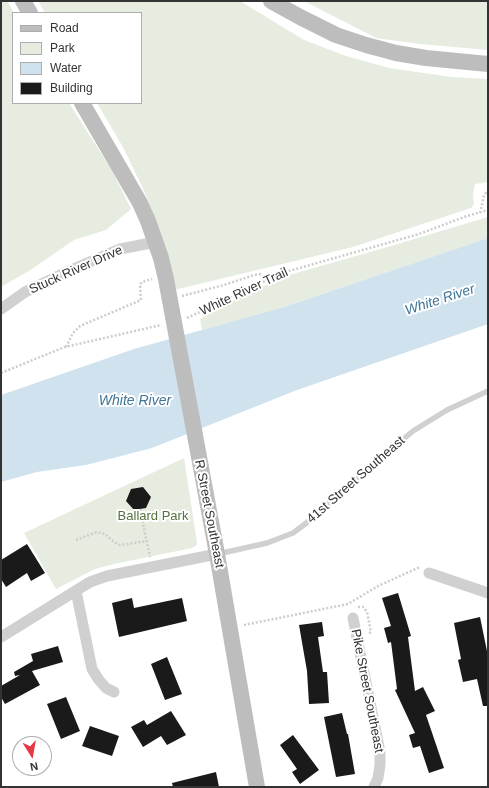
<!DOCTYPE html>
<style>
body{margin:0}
#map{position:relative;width:489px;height:788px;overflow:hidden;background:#fff;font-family:Arial,sans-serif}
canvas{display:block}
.frame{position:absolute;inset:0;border:2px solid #333;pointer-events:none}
.legend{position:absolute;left:12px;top:12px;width:130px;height:92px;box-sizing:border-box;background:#fff;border:1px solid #adadad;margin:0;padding:5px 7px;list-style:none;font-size:12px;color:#333}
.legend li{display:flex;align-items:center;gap:8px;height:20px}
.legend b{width:20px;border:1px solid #adadad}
.north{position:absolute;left:12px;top:736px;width:40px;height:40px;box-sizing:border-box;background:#fff;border:1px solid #adadad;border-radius:50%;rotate:169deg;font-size:11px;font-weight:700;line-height:16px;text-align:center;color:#333}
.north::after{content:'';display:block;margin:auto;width:14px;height:18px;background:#e63946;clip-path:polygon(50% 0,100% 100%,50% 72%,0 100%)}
</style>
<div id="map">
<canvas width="489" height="788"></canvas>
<div class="frame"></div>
<ul class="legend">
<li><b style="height:5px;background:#bdbdbd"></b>Road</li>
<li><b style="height:11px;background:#e6ecdf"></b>Park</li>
<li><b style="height:11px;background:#cfe2ee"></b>Water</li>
<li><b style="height:11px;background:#1a1a1a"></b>Building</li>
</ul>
<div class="north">N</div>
</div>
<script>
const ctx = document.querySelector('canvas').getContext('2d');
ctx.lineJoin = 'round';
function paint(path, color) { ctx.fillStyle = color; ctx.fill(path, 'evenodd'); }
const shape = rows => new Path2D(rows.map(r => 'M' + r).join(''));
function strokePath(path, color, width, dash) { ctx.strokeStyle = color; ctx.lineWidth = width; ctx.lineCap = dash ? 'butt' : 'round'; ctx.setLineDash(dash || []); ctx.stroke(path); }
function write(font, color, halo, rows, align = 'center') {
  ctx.font = font + ' Arial,sans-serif'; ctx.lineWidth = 4; ctx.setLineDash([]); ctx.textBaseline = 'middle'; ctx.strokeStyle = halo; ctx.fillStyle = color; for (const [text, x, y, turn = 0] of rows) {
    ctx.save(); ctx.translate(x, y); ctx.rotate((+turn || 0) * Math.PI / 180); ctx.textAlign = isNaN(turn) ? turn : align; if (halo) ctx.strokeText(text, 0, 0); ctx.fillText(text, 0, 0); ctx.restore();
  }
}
paint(shape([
 [1,1,7,1,14,13,13,13,13,103,69,103,113,172,131,209,106,230,74,240,29,271,1,287],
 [38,1,240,1,304,40,346,56,389,68,452,77,488,79,488,182,475,184,473,194,474,204,471,208,353,247,174,290,158,226,146,195,124,149,97,103,141,103,141,13,45,13],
 [304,1,488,1,488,50,420,44,376,38],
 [488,217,488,238,284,307,202,330,200,319,243,295,289,275,391,246],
 [184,458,197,543,196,546,192,548,114,564,95,569,56,589,24,533]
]), '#e6ecdf');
paint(shape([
 [488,238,488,324,297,390,152,448,86,465,37,472,1,482,1,395,134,349,284,307]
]), '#cfe2ee');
paint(shape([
 [143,487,151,497,146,508,134,510,126,501,131,489],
 [27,544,45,573,31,581,27,573,6,587,1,579,1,560],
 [398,593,411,636,408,637,415,691,423,687,435,711,426,715,444,768,429,773,420,746,413,748,409,735,415,733,395,690,397,689,391,642,388,643,384,628,391,626,382,598],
 [132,598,134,608,182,598,187,621,119,637,112,603],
 [480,617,488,656,488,706,483,706,477,679,463,682,458,660,461,659,454,623],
 [322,622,324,636,318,637,323,672,327,672,329,703,309,704,307,671,299,625],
 [58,646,63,662,32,671,40,685,5,704,1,697,1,686,20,675,15,676,14,672,33,661,31,654],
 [167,657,182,694,165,700,151,664],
 [66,697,80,731,61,739,47,704],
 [171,711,186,735,167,745,161,736,143,747,131,727,144,720,147,725],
 [342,713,347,734,348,734,355,774,336,777,324,717],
 [90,726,119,736,112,756,82,746],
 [293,735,319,770,300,784,292,772,297,769,280,745],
 [216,772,219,787,173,787,172,783]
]), '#1a1a1a');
strokePath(shape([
 [480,213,484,195,488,191],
 [182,296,224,285,254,275,261,274,267,280],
 [187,318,282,273,419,234,467,216,488,210],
 [66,347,73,333,80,326,141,300,140,285,142,282,152,279],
 [1,373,65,347,161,325],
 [140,509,150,557],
 [76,540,97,532,105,534,114,542,120,545,147,541],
 [358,607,363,607,367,612,371,632,368,634],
 [244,625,348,604,378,586,420,567]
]), '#cdcdcd', 2.5, [2, 2]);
strokePath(shape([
 [218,554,267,543,293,533,313,518,336,496,413,431,447,410,488,391]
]), '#d0d0d0', 5.5);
strokePath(shape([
 [1,309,25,292,71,270,120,249,156,242],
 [429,573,488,593],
 [76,591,92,669,99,680,106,688,114,692],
 [353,618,380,752,380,765,378,778,374,787],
 [1,637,90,582,107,576,217,554]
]), '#d0d0d0', 11);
strokePath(shape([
 [23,1,30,13],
 [271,1,300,17,336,35,366,45,396,53,426,58,488,64],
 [82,103,140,203,148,221,161,258,166,279,217,554,257,787]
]), '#bdbdbd', 16);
write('13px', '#333', '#fff', [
 ["Stuck River Drive",76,270,-24],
 ["White River Trail",244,292,-25],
 ["41st Street Southeast",356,480,-41],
 ["R Street Southeast",209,514,79],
 ["Pike Street Southeast",367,691,79]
]);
write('13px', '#56703f', '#fff', [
 ["Ballard Park",153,516]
]);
write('italic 14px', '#3f7597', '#fff', [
 ["White River",440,300,-18],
 ["White River",135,401]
]);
</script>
